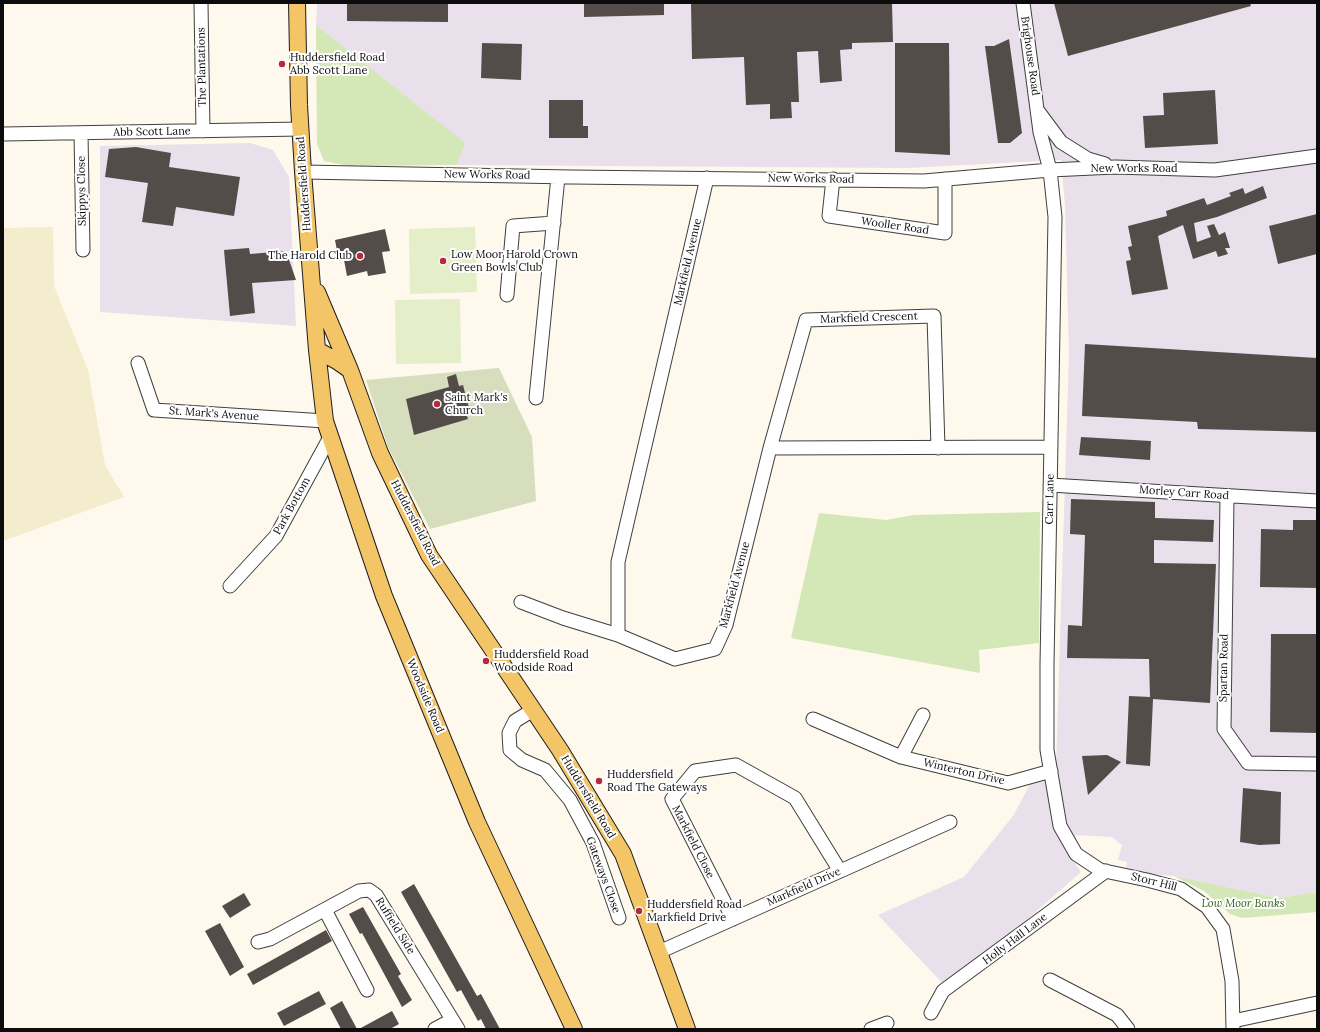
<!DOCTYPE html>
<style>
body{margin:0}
#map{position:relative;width:1320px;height:1032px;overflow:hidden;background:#fef9ec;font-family:Lora,serif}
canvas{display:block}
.frame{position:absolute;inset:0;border:4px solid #0c0c0c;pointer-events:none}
</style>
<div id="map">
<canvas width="1320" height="1032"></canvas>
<div class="frame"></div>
</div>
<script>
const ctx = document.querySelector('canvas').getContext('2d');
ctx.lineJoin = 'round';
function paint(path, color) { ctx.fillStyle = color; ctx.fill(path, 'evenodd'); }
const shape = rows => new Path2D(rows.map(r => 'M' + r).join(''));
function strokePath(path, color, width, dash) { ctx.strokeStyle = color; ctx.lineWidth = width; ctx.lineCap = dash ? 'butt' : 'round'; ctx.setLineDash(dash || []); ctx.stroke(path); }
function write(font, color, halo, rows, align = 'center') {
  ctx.font = font + ' Lora,serif'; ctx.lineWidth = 4; ctx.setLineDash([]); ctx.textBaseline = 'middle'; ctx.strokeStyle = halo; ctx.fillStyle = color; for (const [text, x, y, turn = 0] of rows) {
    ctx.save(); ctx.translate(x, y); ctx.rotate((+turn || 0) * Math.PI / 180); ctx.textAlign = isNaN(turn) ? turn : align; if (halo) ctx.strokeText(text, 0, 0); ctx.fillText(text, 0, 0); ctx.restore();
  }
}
paint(shape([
 [317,3,1317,3,1317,892,1280,898,1174,876,1125,872,1127,862,1118,860,1122,845,1112,837,1077,835,1062,844,1081,872,948,989,878,915,964,877,1013,816,1035,775,1056,766,1069,353,1065,206,1061,160,908,168,457,165,464,143,316,25],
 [250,143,273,150,289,177,296,326,100,312,100,146]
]), '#e9e0eb');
paint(shape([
 [53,227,54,286,88,370,105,465,124,497,3,541,3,228]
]), '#f3eccd');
paint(shape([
 [316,25,465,143,457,165,349,166,324,161,317,144],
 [1040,512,1039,643,979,650,980,673,791,638,819,513,886,520,914,515],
 [1174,876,1280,898,1317,892,1317,912,1242,918,1230,914,1204,891]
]), '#d4e7b7');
paint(shape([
 [499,368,532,437,536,501,430,529,388,447,366,380]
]), '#d7debe');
paint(shape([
 [475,227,477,292,410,294,409,229],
 [460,299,461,363,396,364,395,300]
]), '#e4eec9');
paint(shape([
 [347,3,448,3,448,22,347,21],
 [584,3,664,3,664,15,584,17],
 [691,3,892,3,893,42,852,43,852,49,840,50,842,81,820,83,818,51,797,52,799,102,791,102,792,118,770,119,770,104,746,105,744,57,692,59],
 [1054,3,1250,3,1251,6,1068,56],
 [1009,39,1022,133,1010,143,998,143,985,46,994,46],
 [482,43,522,44,521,80,481,78],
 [895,43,949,43,950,155,895,152],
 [1215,90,1218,144,1145,148,1143,116,1164,115,1163,93],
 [549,100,583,100,583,126,588,126,588,138,549,138],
 [136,147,171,153,169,167,240,177,234,216,176,207,173,226,142,222,148,183,105,177,109,149],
 [1263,186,1267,198,1217,217,1194,223,1197,242,1211,237,1207,226,1214,224,1219,235,1225,232,1230,248,1225,248,1228,254,1218,257,1216,251,1193,259,1183,225,1158,236,1168,289,1132,295,1126,261,1131,260,1128,247,1132,246,1128,226,1167,216,1166,211,1204,198,1207,205,1231,196,1229,193,1243,188,1245,194],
 [1317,214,1317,254,1278,264,1269,226],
 [385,229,390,251,382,252,386,273,368,276,367,271,347,276,344,260,339,261,335,240],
 [249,248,250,254,286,251,296,280,252,283,255,313,230,316,224,250],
 [1085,344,1317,358,1317,432,1198,429,1197,422,1082,416],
 [456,374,459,386,463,385,469,408,465,410,468,419,414,435,406,399,449,387,447,377],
 [1081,437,1151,441,1150,460,1079,455],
 [1071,499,1155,502,1155,518,1214,520,1213,542,1154,540,1154,563,1216,564,1210,703,1153,699,1150,766,1126,764,1129,696,1150,697,1149,659,1067,658,1068,625,1082,626,1085,535,1070,534],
 [1293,520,1317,520,1317,588,1260,587,1261,529,1293,530],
 [1271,634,1317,634,1317,733,1270,732],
 [1107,755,1121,762,1088,795,1082,756],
 [1243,788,1281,792,1280,844,1259,845,1240,842],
 [414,884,477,996,481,994,500,1029,486,1029,481,1019,478,1021,461,990,457,992,401,892],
 [244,893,251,905,230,918,222,906],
 [363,907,401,974,398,976,412,1000,402,1007,362,933,360,934,349,914],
 [220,923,244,967,230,976,205,931],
 [326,930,332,941,253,985,247,974],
 [319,991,326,1004,284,1026,277,1013],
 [342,1001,357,1029,341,1029,330,1008],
 [392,1011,399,1024,390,1029,359,1029]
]), '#544c49');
const minor = shape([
 [201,3,203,131],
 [1023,3,1040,132,1050,170,1055,217,1047,664,1047,750,1060,826,1076,854,1100,870,1147,880,1181,889,1207,907,1223,929,1232,981,1233,1029],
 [1038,111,1061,142,1088,159,1105,164],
 [81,133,83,250],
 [3,134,301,129],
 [303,172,571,177,924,181,1050,170,1115,167,1215,170,1317,156],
 [707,178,618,562,618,635,675,659,715,649,726,625,770,448,1051,447],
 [833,179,829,216,945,233,945,179],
 [507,295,513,226,554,223],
 [138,363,154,410,325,421],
 [536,398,558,177],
 [770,448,806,320,934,316,938,448],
 [1050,485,1317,501],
 [1227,496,1224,729,1248,763,1317,764],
 [230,586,276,536,330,437],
 [521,602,563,618,618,635],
 [533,710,515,721,509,733,510,750,522,760,545,770,570,800,593,843,619,918],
 [813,719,901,757,1008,783,1051,771],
 [901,757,923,715],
 [325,910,367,990],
 [733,919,672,799,695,771,736,765,795,798,840,871],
 [258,942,270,939,359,891,369,890,376,895,458,1029],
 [659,952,950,822],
 [1050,980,1117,1015,1128,1029],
 [931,1013,943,991,1106,871],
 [1233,1021,1317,1003],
 [435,1029,452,1020],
 [871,1029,887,1023]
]);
const major = shape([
 [297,3,299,105,303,172,317,350,325,421,384,596,477,822,574,1029],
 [317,292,350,370],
 [317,350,337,361,350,370,380,453,429,555,560,750,623,854,687,1029]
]);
strokePath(minor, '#3f3f3f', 15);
strokePath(major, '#1d1d1d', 18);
strokePath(minor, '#fff', 13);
strokePath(major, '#f3c567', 16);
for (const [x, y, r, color] of [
 [282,64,4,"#b62a3c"],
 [360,256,4,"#b62a3c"],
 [443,261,4,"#b62a3c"],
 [437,404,4,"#b62a3c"],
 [486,661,4,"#b62a3c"],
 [599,781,4,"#b62a3c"],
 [639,911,4,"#b62a3c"]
]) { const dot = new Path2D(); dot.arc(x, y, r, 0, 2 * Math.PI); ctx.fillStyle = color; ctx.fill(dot); strokePath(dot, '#fff', 1.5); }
write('11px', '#0c0c0c', '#fff', [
 ["Brighouse Road",1030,56,82],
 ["The Plantations",202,67,-91],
 ["Abb Scott Lane",152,132,-1],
 ["New Works Road",1134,169],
 ["New Works Road",487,175,1],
 ["New Works Road",811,179,1],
 ["Huddersfield Road",304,184,-94],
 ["Skippys Close",82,191,-91],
 ["Wooller Road",895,226,8],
 ["Markfield Avenue",688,262,-77],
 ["Markfield Crescent",869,318,-2],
 ["St. Mark's Avenue",214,414,4],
 ["Morley Carr Road",1184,493,4],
 ["Carr Lane",1050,499,-89],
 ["Park Bottom",292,506,-61],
 ["Huddersfield Road",415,523,63],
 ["Markfield Avenue",735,585,-75],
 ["Spartan Road",1224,668,-89],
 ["Woodside Road",425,696,67],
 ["Winterton Drive",964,772,13],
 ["Huddersfield Road",588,797,59],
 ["Markfield Close",693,842,63],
 ["Gateways Close",603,875,70],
 ["Storr Hill",1154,882,14],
 ["Markfield Drive",804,887,-24],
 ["Ruffield Side",395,926,58],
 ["Holly Hall Lane",1015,939,-37]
]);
write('11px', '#0c0c0c', '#fff', [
 ["Huddersfield Road",290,58],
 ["Abb Scott Lane",290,71],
 ["Low Moor Harold Crown",451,255],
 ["Green Bowls Club",451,268],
 ["The Harold Club",352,256,"right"],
 ["Saint Mark's",445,398],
 ["Church",445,411],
 ["Huddersfield Road",494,655],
 ["Woodside Road",494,668],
 ["Huddersfield",607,775],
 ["Road The Gateways",607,788],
 ["Huddersfield Road",647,905],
 ["Markfield Drive",647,918]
], 'left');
write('italic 11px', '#32611f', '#fff', [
 ["Low Moor Banks",1243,904]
]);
</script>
